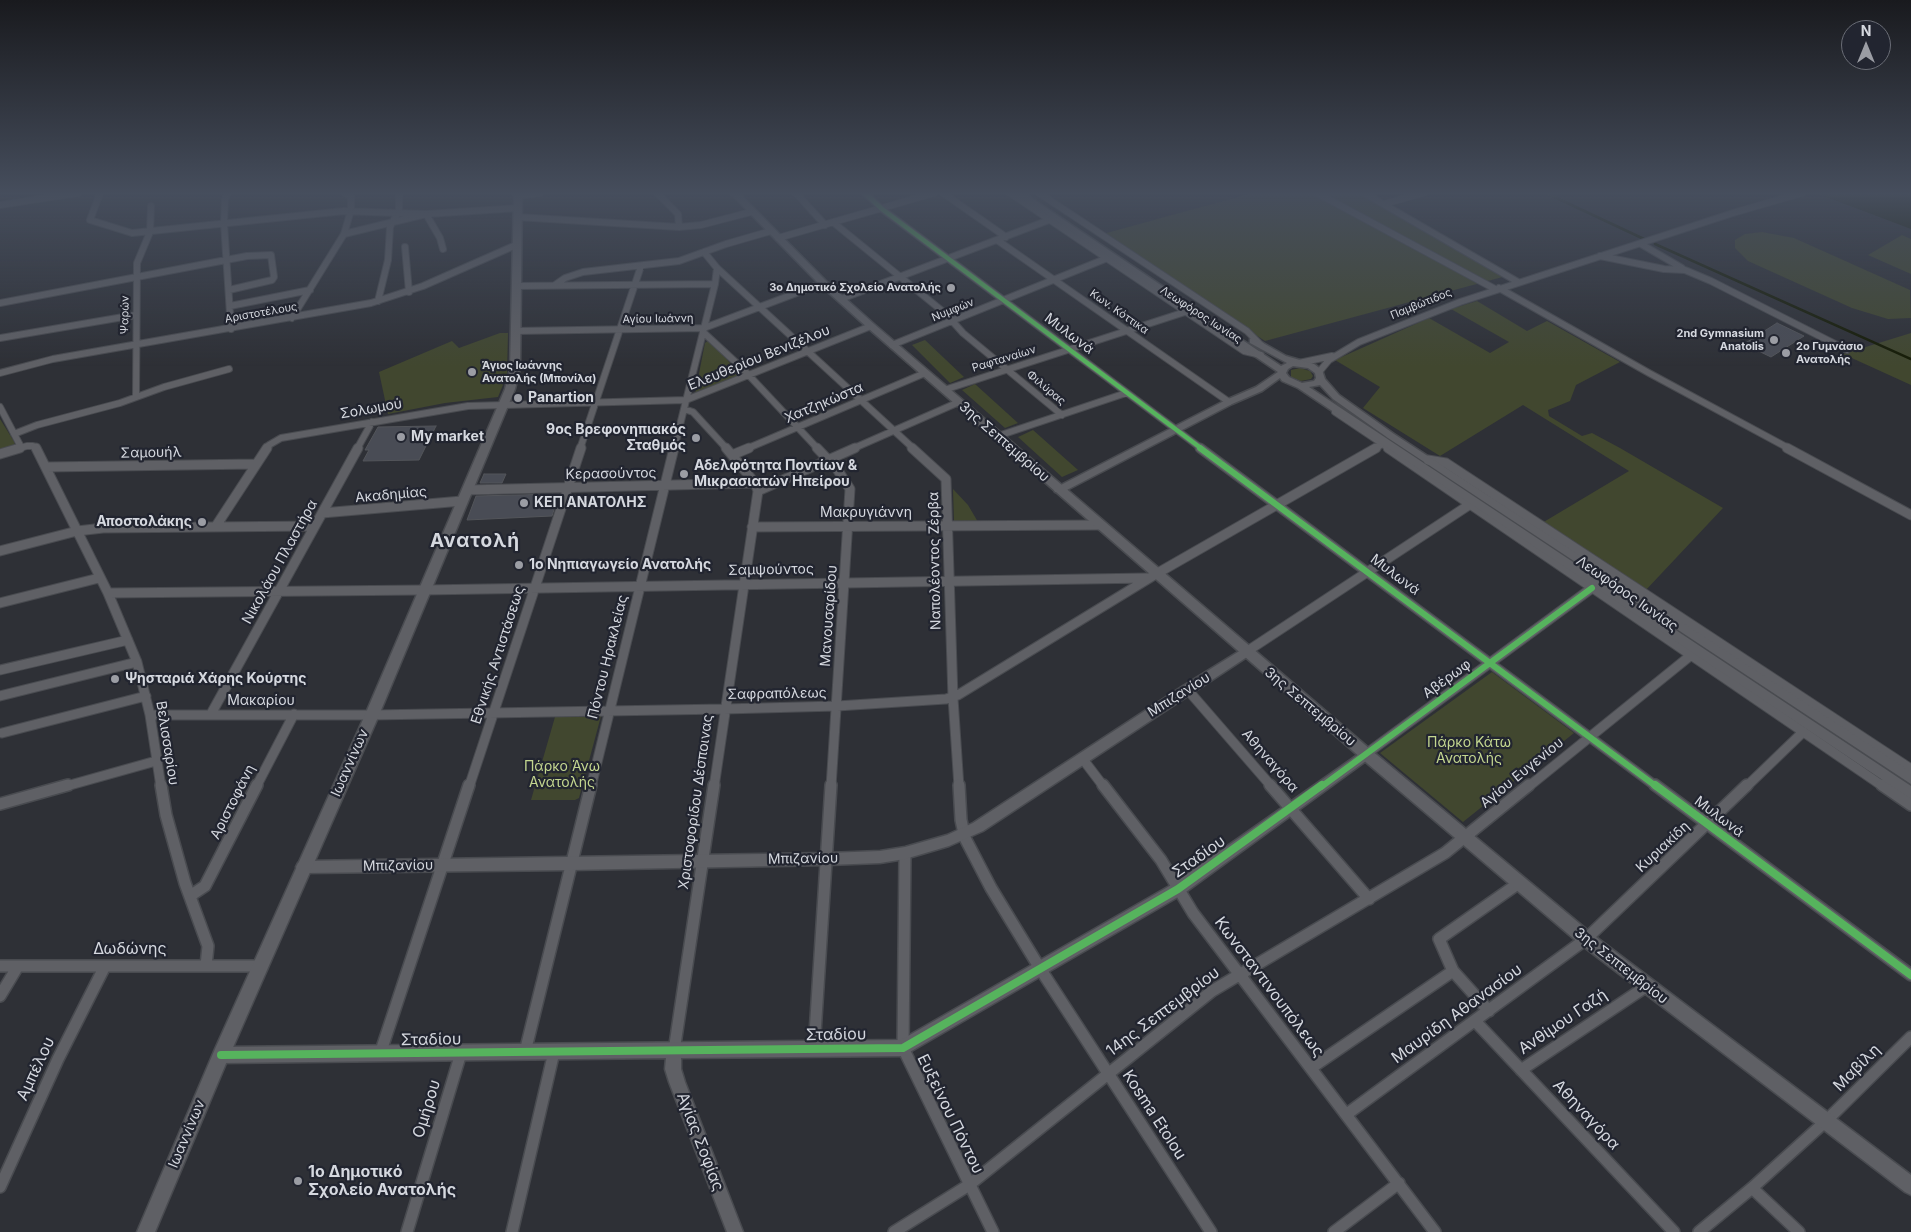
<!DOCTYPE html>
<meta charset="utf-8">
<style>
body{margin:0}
#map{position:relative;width:1911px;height:1232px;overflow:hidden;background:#2e3036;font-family:Inter,sans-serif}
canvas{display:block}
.north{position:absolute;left:1841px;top:20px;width:50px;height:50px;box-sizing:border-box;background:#222530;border:1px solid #6a6d76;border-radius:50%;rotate:0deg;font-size:14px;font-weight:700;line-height:20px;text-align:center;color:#d5d8df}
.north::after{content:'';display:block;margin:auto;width:18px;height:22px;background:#9b9da4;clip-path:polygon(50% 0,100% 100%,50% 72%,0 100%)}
</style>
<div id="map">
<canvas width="1911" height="1232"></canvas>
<div class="north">N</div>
</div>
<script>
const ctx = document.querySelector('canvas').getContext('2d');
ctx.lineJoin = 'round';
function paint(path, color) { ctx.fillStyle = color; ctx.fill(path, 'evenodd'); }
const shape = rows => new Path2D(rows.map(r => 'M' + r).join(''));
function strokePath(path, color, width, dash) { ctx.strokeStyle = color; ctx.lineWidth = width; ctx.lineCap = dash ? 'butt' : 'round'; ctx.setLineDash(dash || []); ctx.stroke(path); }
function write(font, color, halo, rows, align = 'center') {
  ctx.font = font + ' Inter,sans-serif'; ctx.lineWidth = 4.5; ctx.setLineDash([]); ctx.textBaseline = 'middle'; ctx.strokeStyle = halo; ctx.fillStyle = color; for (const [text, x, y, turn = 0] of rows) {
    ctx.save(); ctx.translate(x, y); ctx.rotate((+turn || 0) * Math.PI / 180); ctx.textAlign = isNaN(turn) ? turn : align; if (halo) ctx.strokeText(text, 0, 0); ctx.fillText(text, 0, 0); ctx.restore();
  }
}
paint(shape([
 [1252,193,1368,193,1393,204,1392,207,1510,275,1265,341,1103,234],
 [1762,232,1794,238,1910,290,1911,318,1888,319,1852,308,1748,261,1735,248,1735,240,1745,234],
 [1902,235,1911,239,1911,274,1868,255],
 [1477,301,1527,331,1547,321,1620,362,1576,385,1570,401,1548,410,1549,416,1582,436,1592,433,1620,448,1723,508,1645,591,1542,523,1629,471,1523,405,1440,456,1363,408,1380,387,1335,360,1429,318,1490,353,1509,342,1451,309],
 [500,333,508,333,507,375,498,397,445,403,388,414,379,372,452,341,459,348],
 [1911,333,1911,385,1843,354],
 [709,340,742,376,695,394,705,343],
 [925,340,964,377,950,383,912,345],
 [1300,368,1310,371,1313,376,1311,379,1301,381,1291,377,1291,370],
 [975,384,1018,423,1005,428,962,390],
 [0,419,15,443,12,447,0,451],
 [1033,430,1078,470,1062,477,1018,437],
 [953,489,968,505,978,522,954,522],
 [1492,672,1574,733,1463,822,1380,753],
 [601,716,579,798,575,800,531,800,555,717]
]), '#41472f');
paint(shape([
 [1816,193,1911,193,1911,229]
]), '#151b05');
strokePath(shape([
 [1546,193,1644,239],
 [1655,244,1911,359]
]), '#151b05', 2.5);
const building = shape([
 [1777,323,1804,336,1771,357,1744,344,1777,323],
 [436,426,419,460,363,461,369,450,365,450,378,427,436,426],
 [484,474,506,474,502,483,480,483,484,474],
 [559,494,552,516,467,520,476,496,559,494]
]);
paint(building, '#494c55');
strokePath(building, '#53555a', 1);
const minorFar2 = shape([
 [100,193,90,220,132,233,344,211,426,214,518,208],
 [228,193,225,199,224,223,231,329],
 [657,193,678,214,679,227],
 [796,193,825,225],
 [865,193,882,209,1202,449],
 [943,193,1006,237],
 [1010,193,1244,351,1261,355],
 [1039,193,1247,331,1262,346],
 [1317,193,1495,289],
 [1364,193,1518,282],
 [518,196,540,193],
 [1384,204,1423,193],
 [0,205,78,193],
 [517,217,679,227,701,225,751,212],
 [834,223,946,314,963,333,1062,415],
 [344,234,426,214,440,238,443,249],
 [778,238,934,193],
 [997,240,1229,402],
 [1641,244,1682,268],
 [405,247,409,292],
 [704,252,717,268,914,449],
 [1600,256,1664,269,1685,270,1711,281,1847,350],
 [555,285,565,278,583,272,679,261,726,244,771,231],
 [516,286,715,284],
 [1499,288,1649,373,1790,449],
 [841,299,1049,220],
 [378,301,388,260,390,227,399,210,399,193],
 [0,303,247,256,271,255,274,277,272,280,229,290],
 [230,306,310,290],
 [292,318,344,234,351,210,351,197,345,193],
 [515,331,704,328,823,283],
 [703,332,743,369,818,449],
 [0,338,135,315],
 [892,345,1105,259],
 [1299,363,1332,356],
 [1319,372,1329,360,1359,342,1460,302,1736,212,1802,193],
 [0,373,53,359,371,303,423,286,516,245],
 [944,390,1185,312],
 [136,397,137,263,150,232,151,206],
 [0,407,21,447],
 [684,409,693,412,727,449],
 [1335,412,1390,449],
 [14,434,37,425,120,403,164,387,229,369],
 [998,436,1126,393],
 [16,449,27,446,33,446,37,449],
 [266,449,269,445,281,438,468,406,686,400,871,326],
 [357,449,372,422],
 [580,449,641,266],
 [674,449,715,284,717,268],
 [746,449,925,373],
 [852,449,959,402],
 [1374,449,1381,445]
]);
const minorFar1 = shape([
 [36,448,108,593,137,662,150,715,161,787],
 [817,448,837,469,850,489,831,787],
 [912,448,946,479,953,698,959,787],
 [1200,448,1657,787],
 [1388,448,1884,787],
 [1787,448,1911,515],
 [0,454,20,448],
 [732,455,749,448],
 [1428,460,1446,463,1911,769],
 [46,467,256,464],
 [467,490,755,483],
 [758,491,855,448],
 [322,513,462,501],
 [216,526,267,448],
 [752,527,1100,525],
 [0,551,77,531,103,528,315,526],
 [108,593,424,590,1147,578],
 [0,603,99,578],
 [1246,652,1469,505],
 [0,670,128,640],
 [1187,689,1272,787],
 [0,696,137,662],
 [211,714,358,448],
 [150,715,372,715,724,709,837,706,946,699,958,695,1156,574,1376,448],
 [2,733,146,696],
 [1366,754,1592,588],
 [1082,758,1104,787],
 [63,787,156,761],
 [256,787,294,714],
 [469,787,581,448],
 [591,787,674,448],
 [714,787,758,491,755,483,726,448],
 [1528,787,1690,656],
 [1746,787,1802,733]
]);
const minor = shape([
 [161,785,166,815,185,883,208,946,206,966],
 [959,785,961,820,965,838,991,888,1041,970,1211,1232],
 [1103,785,1161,860,1193,913,1435,1232],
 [1270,785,1369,899],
 [1655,785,1911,975],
 [1882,785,1911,805],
 [0,804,68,785],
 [905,853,903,1048,993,1232],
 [190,896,205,886,257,785],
 [0,966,261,966],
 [0,996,18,966],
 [1489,1011,1453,971,1439,939,1519,883],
 [1475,1021,1674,1232],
 [814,1049,831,785],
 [674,1051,714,785],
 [525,1052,591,785],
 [380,1054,469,785],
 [1311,1068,1453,971],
 [1521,1070,1647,986],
 [1347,1114,1586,939,1747,785],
 [0,1187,58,1059,105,966],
 [1752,1188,1799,1232],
 [407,1232,461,1053],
 [512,1232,554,1052],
 [894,1232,969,1185,1212,991,1445,853,1529,785],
 [1334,1232,1399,1183],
 [1699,1232,1752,1188,1826,1121,1911,1037]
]);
const tertiary = shape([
 [1015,193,1024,193,1281,366,1287,363,1250,343,1250,339,1256,339,1286,356,1314,364,1322,370,1325,379,1339,395,1394,434,1911,772,1911,784,1388,438,1333,399,1320,385,1309,387,1911,786,1911,799,1298,388,1282,381,1280,378,1262,391,1232,404,1063,492,1055,492,1054,490,1055,488,1226,400,1256,387,1278,372,1015,193],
 [1293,366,1308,368,1315,373,1316,378,1314,381,1302,383,1289,377,1286,373,1288,369,1293,366],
 [1246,647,1250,649,1252,652,1250,655,983,831,949,846,905,859,880,863,828,865,571,870,303,873,298,871,296,867,298,863,303,861,828,853,880,851,905,847,947,835,973,823,1183,686,1246,647],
 [1366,749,1370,750,1372,754,1370,758,1183,894,908,1053,903,1056,681,1058,681,1069,685,1082,743,1232,727,1232,669,1082,665,1069,666,1058,221,1063,216,1060,213,1055,216,1050,221,1047,901,1040,1173,884,1366,749]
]);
const secondary = shape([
 [514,193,522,193,520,369,515,389,379,715,227,1061,155,1232,137,1232,215,1049,365,715,505,389,510,369,514,193],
 [730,193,739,193,826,281,874,324,1371,750,1592,934,1911,1175,1911,1195,1905,1192,1580,944,1361,758,868,328,820,285,730,193]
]);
strokePath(minorFar2, '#494b50', 8);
strokePath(minorFar1, '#494b50', 11);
strokePath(minor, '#494b50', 14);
strokePath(tertiary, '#494b50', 3);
strokePath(secondary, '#494b50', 3);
strokePath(minorFar2, '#5f6065', 6);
strokePath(minorFar1, '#5f6065', 9);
strokePath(minor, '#5f6065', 11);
paint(tertiary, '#5f6065');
paint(secondary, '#5f6065');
strokePath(shape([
 [865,193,882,209,1202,449]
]), '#56b35d', 4.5);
strokePath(shape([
 [1200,448,1657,787],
 [1321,787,1592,588]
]), '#56b35d', 6);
strokePath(shape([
 [1655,785,1911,975],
 [221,1055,903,1048,1178,889,1322,785]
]), '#56b35d', 8);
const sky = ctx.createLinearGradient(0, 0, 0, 366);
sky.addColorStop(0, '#191a1e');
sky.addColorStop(0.53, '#464e5d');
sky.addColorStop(1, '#464e5d00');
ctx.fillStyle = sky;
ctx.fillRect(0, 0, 1911, 366);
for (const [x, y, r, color] of [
 [951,288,5,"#9b9da4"],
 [1774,340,5,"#9b9da4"],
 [1786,353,5,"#9b9da4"],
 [472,372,5,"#9b9da4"],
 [518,398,5,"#9b9da4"],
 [401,437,5,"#9b9da4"],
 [696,438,5,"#9b9da4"],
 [684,474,5,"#9b9da4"],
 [524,503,5,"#9b9da4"],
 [202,522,5,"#9b9da4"],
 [519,565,5,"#9b9da4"],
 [115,679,5,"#9b9da4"],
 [298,1181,5,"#9b9da4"]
]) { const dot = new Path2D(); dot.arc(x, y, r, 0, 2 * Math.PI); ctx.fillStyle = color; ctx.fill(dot); strokePath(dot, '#222530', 2); }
write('bold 11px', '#d5d8df', '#222530', [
 ["3ο Δημοτικό Σχολείο Ανατολής",941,288],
 ["2nd Gymnasium",1764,334],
 ["Anatolis",1764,347],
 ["2ο Γυμνάσιο",1796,347,"left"],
 ["Ανατολής",1796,360,"left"],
 ["Άγιος Ιωάννης",482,366,"left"],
 ["Ανατολής (Μπονίλα)",482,379,"left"]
], 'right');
write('11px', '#d5d8df', '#222530', [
 ["Παμβώτιδος",1421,304,-22],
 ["Νυμφών",953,310,-22],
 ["Κων. Κόττικα",1119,312,35],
 ["Αριστοτέλους",261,313,-10],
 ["Ψαρών",125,315,-89],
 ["Λεωφόρος Ιωνίας",1201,315,33],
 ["Αγίου Ιωάννη",658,319,-1],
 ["Ραφταναίων",1004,359,-17],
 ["Φιλύρας",1046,388,40]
]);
write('14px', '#d5d8df', '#222530', [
 ["Μυλωνά",1069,334,37],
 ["Ελευθερίου Βενιζέλου",759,358,-22],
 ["Χατζηκώστα",824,403,-23],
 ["Σολωμού",371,409,-10],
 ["3ης Σεπτεμβρίου",1004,442,41],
 ["Σαμουήλ",151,453,-1],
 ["Κερασούντος",611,474,-1],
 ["Ακαδημίας",391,495,-5],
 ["Μακρυγιάννη",866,513],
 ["Ναπολέοντος Ζέρβα",935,561,-91],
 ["Νικολάου Πλαστήρα",280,562,-61],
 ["Σαμψούντος",771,570,-1],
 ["Μυλωνά",1395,575,37],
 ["Λεωφόρος Ιωνίας",1627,594,35],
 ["Μανουσαρίδου",829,616,-86],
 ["Εθνικής Αντιστάσεως",498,655,-72],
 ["Πόντου Ηρακλείας",608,657,-76],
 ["Αβέρωφ",1447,679,-36],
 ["Σαφραπόλεως",777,694,-1],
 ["Μπιζανίου",1179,695,-32],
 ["Μακαρίου",261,701],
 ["3ης Σεπτεμβρίου",1310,707,40],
 ["Βελισσαρίου",167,743,81],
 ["Αθηναγόρα",1270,761,49],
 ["Ιωαννίνων",350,763,-66],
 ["Αγίου Ευγενίου",1522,773,-39],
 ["Αριστοφάνη",233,802,-63],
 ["Χριστοφορίδου Δέσποινας",696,802,-82],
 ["Μυλωνά",1719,817,37],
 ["Κυριακίδη",1663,847,-43],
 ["Μπιζανίου",803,859,-1],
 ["Μπιζανίου",398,866,-1],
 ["3ης Σεπτεμβρίου",1621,966,38],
 ["Ιωαννίνων",187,1134,-67]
]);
write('bold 14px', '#d5d8df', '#222530', [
 ["Panartion",528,398],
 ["9ος Βρεφονηπιακός",686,430,"right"],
 ["Σταθμός",686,446,"right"],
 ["My market",411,437],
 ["Αδελφότητα Ποντίων &",694,466],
 ["Μικρασιατών Ηπείρου",694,482],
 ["ΚΕΠ ΑΝΑΤΟΛΗΣ",534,503],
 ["Αποστολάκης",192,522,"right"],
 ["1ο Νηπιαγωγείο Ανατολής",529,565],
 ["Ψησταριά Χάρης Κούρτης",125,679]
], 'left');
write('14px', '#c3d68f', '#222530', [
 ["Πάρκο Κάτω",1469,743],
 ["Ανατολής",1469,759],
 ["Πάρκο Άνω",562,767],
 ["Ανατολής",562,783]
]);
write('16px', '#d5d8df', '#222530', [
 ["Σταδίου",1199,857,-35],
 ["Δωδώνης",130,949],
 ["Κωνσταντινουπόλεως",1269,987,53],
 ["14ης Σεπτεμβρίου",1163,1012,-37],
 ["Μαυρίδη Αθανασίου",1457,1014,-36],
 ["Ανθίμου Γαζή",1563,1022,-34],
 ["Σταδίου",836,1035,-1],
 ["Σταδίου",431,1040,-1],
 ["Μαβίλη",1857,1068,-45],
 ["Αμπέλου",36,1069,-65],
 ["Ομήρου",427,1109,-73],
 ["Ευξείνου Πόντου",950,1114,64],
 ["Kosma Etolou",1154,1115,57],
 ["Αθηναγόρα",1586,1115,47],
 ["Αγίας Σοφίας",700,1142,69]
]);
write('bold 16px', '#d5d8df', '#222530', [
 ["1ο Δημοτικό",308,1172],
 ["Σχολείο Ανατολής",308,1190]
], 'left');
ctx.letterSpacing = '1px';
write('bold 19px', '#d5d8df', '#222530', [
 ["Ανατολή",475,541]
]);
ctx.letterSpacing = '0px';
</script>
